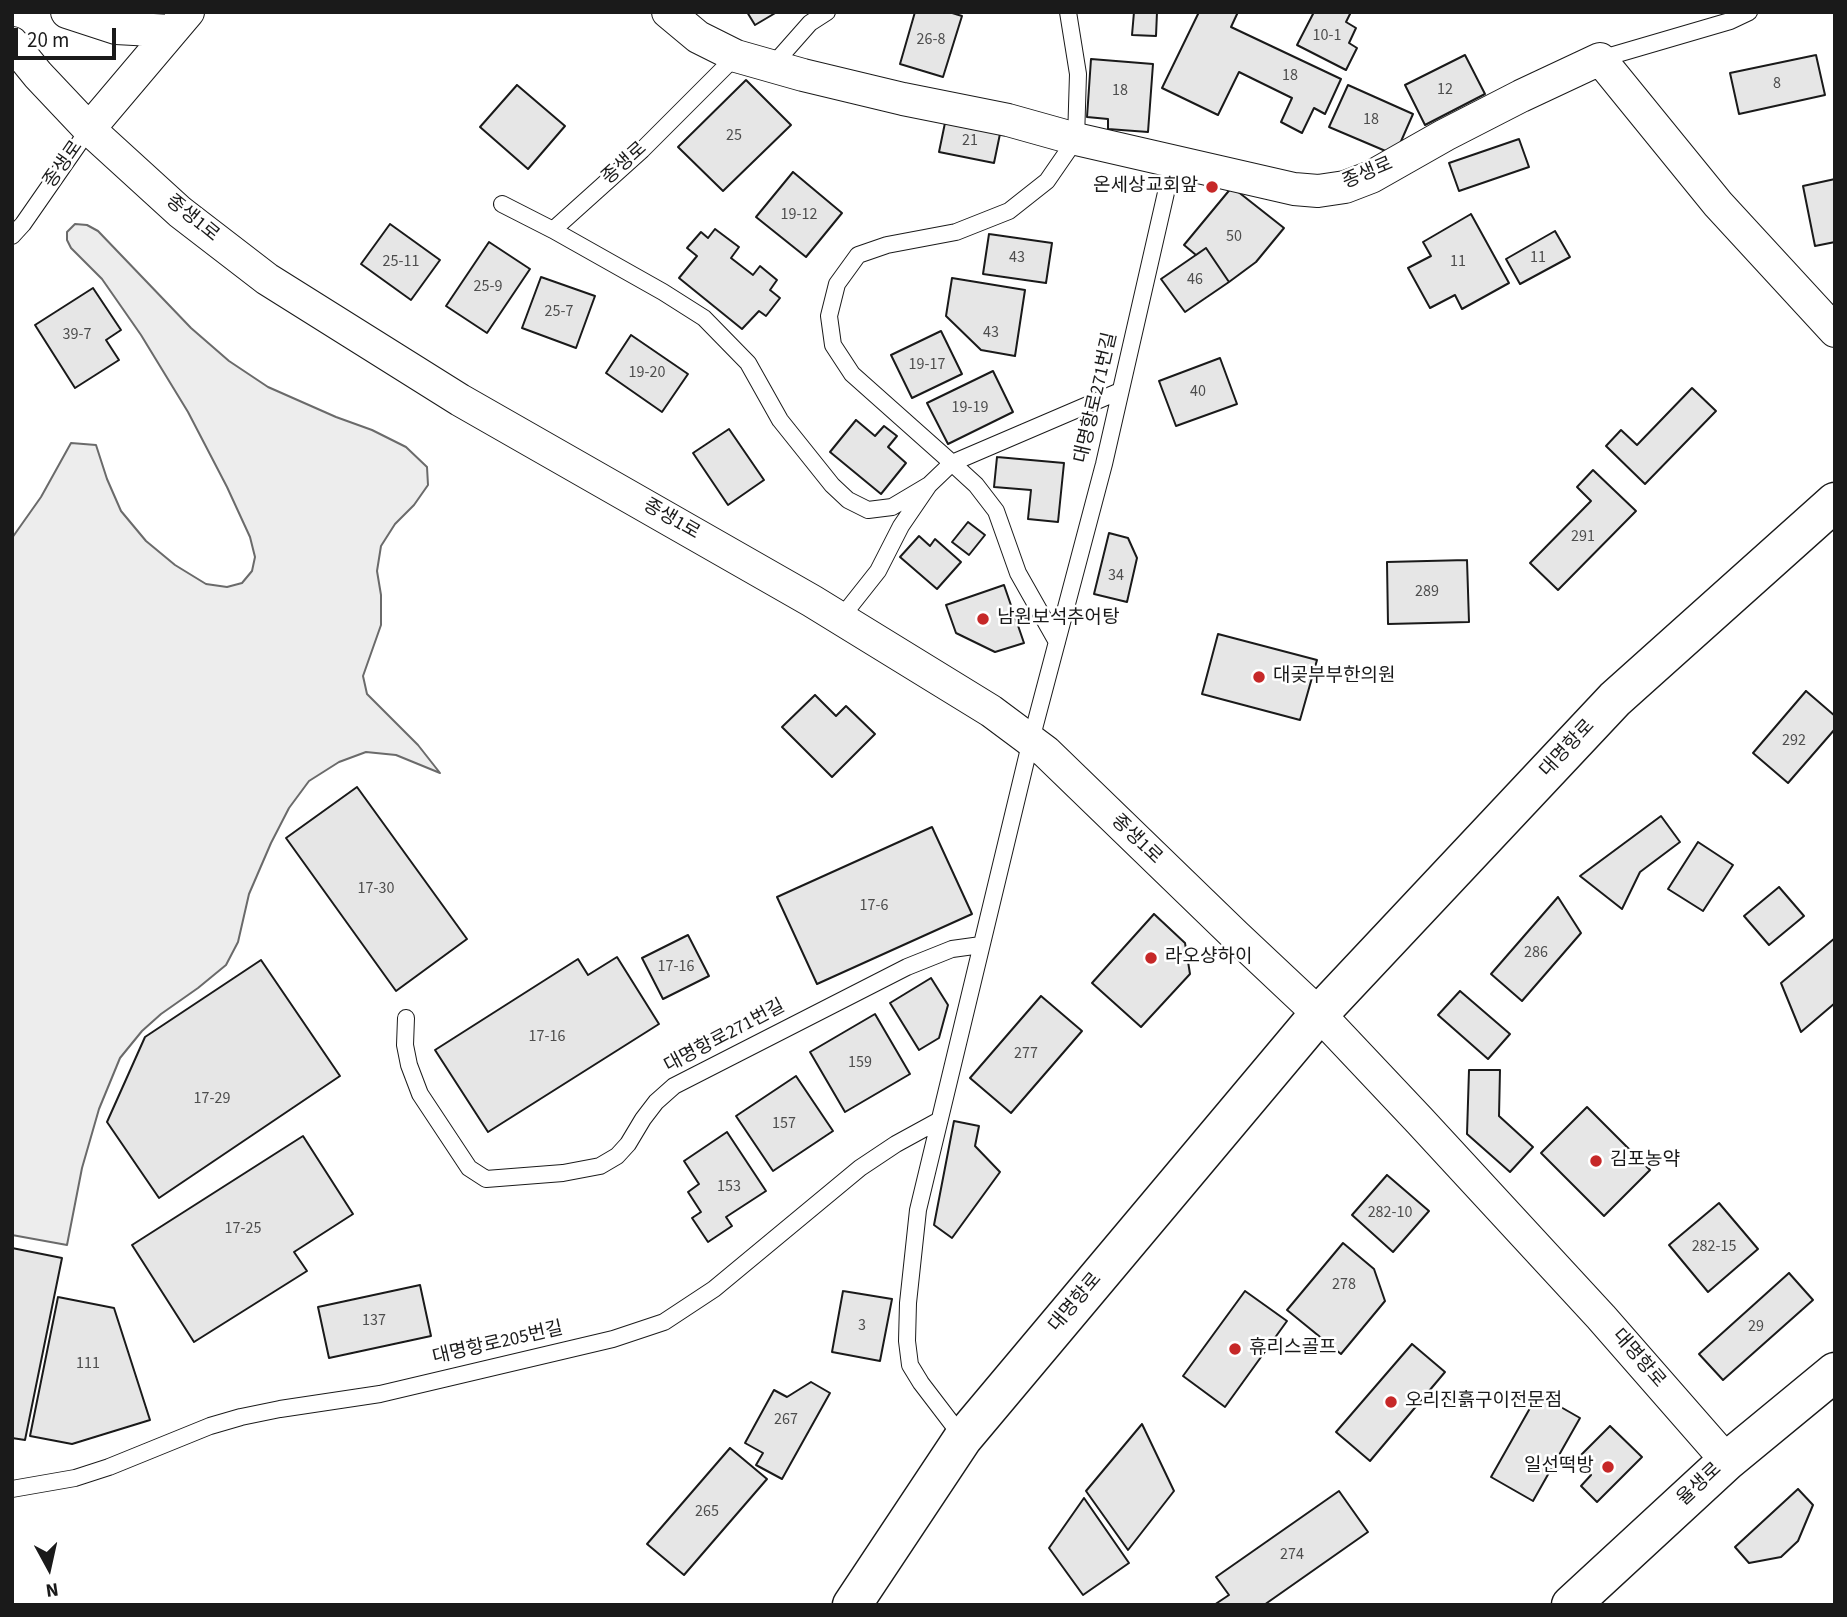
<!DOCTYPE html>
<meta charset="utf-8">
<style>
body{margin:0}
#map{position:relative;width:1847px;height:1617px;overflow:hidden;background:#fff;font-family:"Source Sans 3",sans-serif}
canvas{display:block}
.frame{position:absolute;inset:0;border:14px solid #1a1a1a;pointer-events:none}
.north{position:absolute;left:14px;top:1533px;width:70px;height:70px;-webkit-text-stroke:5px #fff;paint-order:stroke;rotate:172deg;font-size:19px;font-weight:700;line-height:28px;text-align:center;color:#1a1a1a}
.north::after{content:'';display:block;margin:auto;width:24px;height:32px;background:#1a1a1a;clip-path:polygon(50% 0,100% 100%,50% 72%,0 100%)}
.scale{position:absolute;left:14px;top:28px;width:102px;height:32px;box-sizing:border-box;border:4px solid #1a1a1a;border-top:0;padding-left:9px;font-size:21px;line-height:24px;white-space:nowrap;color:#1a1a1a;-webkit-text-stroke:5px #fff;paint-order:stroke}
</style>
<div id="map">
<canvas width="1847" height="1617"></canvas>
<div class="frame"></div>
<div class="north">N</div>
<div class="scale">20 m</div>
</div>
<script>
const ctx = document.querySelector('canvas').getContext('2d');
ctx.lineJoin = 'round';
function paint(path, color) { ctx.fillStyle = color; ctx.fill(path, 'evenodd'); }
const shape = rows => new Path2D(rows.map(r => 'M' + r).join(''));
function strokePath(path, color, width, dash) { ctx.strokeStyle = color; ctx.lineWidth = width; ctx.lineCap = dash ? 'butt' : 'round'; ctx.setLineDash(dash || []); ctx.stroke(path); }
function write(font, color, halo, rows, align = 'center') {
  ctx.font = font + ' "Source Sans 3","Noto Sans KR",sans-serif'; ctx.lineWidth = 5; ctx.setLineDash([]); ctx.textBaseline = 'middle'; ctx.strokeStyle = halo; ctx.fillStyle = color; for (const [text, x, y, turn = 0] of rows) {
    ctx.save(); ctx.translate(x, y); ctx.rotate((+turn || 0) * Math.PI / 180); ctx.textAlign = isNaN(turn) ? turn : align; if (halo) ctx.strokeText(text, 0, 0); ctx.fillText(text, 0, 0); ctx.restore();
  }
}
const built = shape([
 [75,224,87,225,98,231,191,328,229,361,268,387,336,417,372,430,406,447,427,467,428,485,414,505,395,524,381,546,377,571,381,595,381,625,363,676,367,694,418,745,440,773,396,755,366,752,339,762,309,781,289,808,271,843,249,894,238,942,226,965,198,988,161,1014,142,1031,120,1058,99,1109,82,1168,67,1245,12,1235,12,538,41,497,71,443,96,445,107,479,121,511,146,541,175,565,206,584,227,587,242,583,252,571,255,557,250,537,227,487,188,412,141,335,102,279,71,248,67,240,67,232,75,224]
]);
paint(built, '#ededed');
strokePath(built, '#6a6a6a', 2);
const building = shape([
 [747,12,777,12,755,25,747,12],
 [915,12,949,12,962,16,943,77,900,64,915,12],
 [1134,12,1157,12,1156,36,1132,35,1134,12],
 [1199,12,1238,12,1231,27,1341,79,1325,114,1314,108,1302,133,1281,122,1292,98,1239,72,1218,115,1162,88,1199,12],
 [1314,12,1351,12,1346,22,1356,28,1349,43,1357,48,1346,70,1297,45,1314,12],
 [1465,55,1485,94,1425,125,1405,85,1465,55],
 [1816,55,1825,95,1739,114,1730,73,1816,55],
 [1091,59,1153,64,1148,132,1108,129,1108,119,1087,117,1091,59],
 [746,80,791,125,723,191,678,147,746,80],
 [517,85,565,126,528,169,480,127,517,85],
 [1348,85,1413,114,1395,155,1329,127,1348,85],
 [946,118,1001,129,994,163,939,152,946,118],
 [1519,139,1529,167,1459,191,1449,163,1519,139],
 [793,172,842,213,806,257,756,217,793,172],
 [1835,179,1835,242,1815,246,1803,186,1835,179],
 [1232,187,1284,228,1256,262,1229,282,1206,248,1196,255,1184,245,1232,187],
 [1471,214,1509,283,1462,309,1455,295,1430,308,1408,268,1431,256,1423,242,1471,214],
 [390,224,440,260,411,300,361,264,390,224],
 [715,229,739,247,731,258,753,275,760,266,777,280,770,290,780,298,766,316,759,311,742,329,679,278,697,256,687,248,701,232,708,238,715,229],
 [1555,231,1570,257,1520,284,1506,259,1555,231],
 [989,234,1052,243,1046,283,983,274,989,234],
 [489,242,530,269,487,333,446,306,489,242],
 [1206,248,1229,282,1185,312,1161,279,1206,248],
 [541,277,595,296,576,348,522,328,541,277],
 [952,278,1025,290,1015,356,981,350,946,316,952,278],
 [93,288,121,330,106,340,119,360,75,388,35,325,93,288],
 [941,331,962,374,912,398,891,355,941,331],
 [631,335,688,374,662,412,606,373,631,335],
 [1220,358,1237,404,1176,426,1159,381,1220,358],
 [993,371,1013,412,948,444,927,403,993,371],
 [1692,388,1716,411,1645,484,1606,446,1621,430,1637,445,1692,388],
 [856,420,875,436,884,426,897,436,888,447,906,463,881,494,830,452,856,420],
 [729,429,764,480,728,505,693,453,729,429],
 [997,457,1064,463,1058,522,1028,519,1031,490,994,487,997,457],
 [1593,470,1636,511,1558,590,1530,563,1591,501,1577,487,1593,470],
 [968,522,985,535,969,555,952,542,968,522],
 [1109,533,1128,538,1137,558,1127,602,1094,594,1109,533],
 [919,536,930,546,935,539,961,562,937,589,900,557,919,536],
 [1467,560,1469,622,1388,624,1387,562,1467,560],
 [1004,585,1024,643,995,652,956,633,946,605,1004,585],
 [1218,634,1317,660,1300,720,1202,694,1218,634],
 [1806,691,1835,716,1835,729,1788,783,1753,753,1806,691],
 [815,695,836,716,846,706,875,734,832,777,782,727,815,695],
 [357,787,467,939,396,991,286,838,357,787],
 [1661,816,1680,842,1640,872,1622,909,1580,876,1661,816],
 [932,827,972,914,817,984,777,897,932,827],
 [1698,842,1733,865,1703,911,1668,889,1698,842],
 [1779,887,1804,916,1769,945,1744,916,1779,887],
 [1558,897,1581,933,1522,1001,1491,974,1558,897],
 [1154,914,1185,943,1190,974,1141,1027,1092,983,1154,914],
 [688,935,709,976,663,999,642,958,688,935],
 [1835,938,1835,1003,1801,1032,1781,983,1835,938],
 [617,957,659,1024,488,1132,435,1050,578,959,588,975,617,957],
 [261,960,340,1076,159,1198,107,1122,145,1037,261,960],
 [931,978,948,1005,939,1038,919,1050,890,1003,931,978],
 [1460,991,1510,1034,1488,1059,1438,1015,1460,991],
 [1041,996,1082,1031,1011,1113,970,1078,1041,996],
 [875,1014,910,1074,845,1112,810,1052,875,1014],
 [1469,1070,1500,1070,1499,1116,1533,1147,1510,1172,1467,1134,1469,1070],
 [796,1076,833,1131,773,1171,736,1116,796,1076],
 [1587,1107,1650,1170,1604,1216,1541,1153,1587,1107],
 [954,1121,979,1126,975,1146,1000,1172,952,1238,934,1225,954,1121],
 [727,1132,766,1191,726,1217,732,1226,708,1242,692,1218,701,1212,688,1192,699,1184,684,1161,727,1132],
 [303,1136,353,1214,294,1252,307,1271,194,1342,132,1245,303,1136],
 [1387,1175,1429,1211,1393,1252,1352,1215,1387,1175],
 [1719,1203,1758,1249,1708,1292,1669,1245,1719,1203],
 [1343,1243,1374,1269,1385,1301,1341,1354,1287,1310,1343,1243],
 [12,1248,62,1258,25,1440,12,1438,12,1248],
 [1789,1273,1813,1300,1723,1380,1699,1354,1789,1273],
 [420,1285,431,1336,329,1358,318,1307,420,1285],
 [843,1291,892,1299,880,1361,832,1352,843,1291],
 [1245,1291,1287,1321,1225,1407,1183,1376,1245,1291],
 [58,1297,114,1308,150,1420,72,1444,30,1436,58,1297],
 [1412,1344,1445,1372,1370,1461,1336,1432,1412,1344],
 [811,1382,830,1393,782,1479,756,1465,763,1453,745,1443,774,1390,787,1397,811,1382],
 [1538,1394,1580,1418,1533,1501,1491,1477,1538,1394],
 [1142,1424,1174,1491,1128,1550,1086,1491,1142,1424],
 [1610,1426,1642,1457,1597,1502,1581,1486,1591,1475,1576,1460,1610,1426],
 [730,1448,767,1479,684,1575,647,1544,730,1448],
 [1798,1489,1813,1505,1798,1541,1781,1557,1749,1563,1735,1547,1798,1489],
 [1339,1491,1368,1532,1264,1605,1214,1605,1229,1595,1216,1577,1339,1491],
 [1084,1498,1129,1563,1083,1595,1049,1548,1084,1498]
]);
paint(building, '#e6e6e6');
strokePath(building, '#1a1a1a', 2);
const lane = shape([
 [1068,12,1078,74,1076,139,1047,181,1009,211,956,232,887,245,858,255,837,284,829,316,833,345,852,374,952,463,1120,391],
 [1600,59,1730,21,1749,12],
 [772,66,810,23,827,12],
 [502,204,553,230,642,150,736,56],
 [553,230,663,292,704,318,748,363,780,420,832,485,848,500,868,510,892,507,929,485],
 [12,236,23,224,89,129],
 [840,619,878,571,901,526,929,485,952,463,976,485,996,511,1018,573,1057,642],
 [406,1018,405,1045,409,1065,420,1094,469,1168,486,1179,563,1173,600,1166,617,1156,628,1144,643,1119,656,1102,674,1086,907,967,952,949,981,945],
 [963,1438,921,1383,910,1365,907,1341,908,1303,918,1210,1031,740,1104,464,1173,162],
 [12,1489,75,1478,109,1467,210,1426,241,1417,280,1409,380,1394,613,1339,664,1322,714,1289,860,1168,896,1144,938,1121]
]);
const street = shape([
 [67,12,116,28,171,31],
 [668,12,698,37,736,56,803,75,903,99,1008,120,1076,139,1294,189,1318,191,1345,187,1371,177,1445,135,1521,96,1600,59,1718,204,1835,331],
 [12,43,38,75,89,129,180,212,267,279,460,400,812,601,991,711,1046,752,1235,935,1319,1014,1420,1121,1601,1317,1727,1461],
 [89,129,188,12]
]);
const secondary = shape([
 [852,1605,963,1438,1319,1014,1615,699,1835,502],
 [1571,1605,1727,1461,1835,1372]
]);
strokePath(lane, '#1a1a1a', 18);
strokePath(street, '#1a1a1a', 34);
strokePath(secondary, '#1a1a1a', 41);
strokePath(lane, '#fff', 16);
strokePath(street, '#fff', 32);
strokePath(secondary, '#fff', 38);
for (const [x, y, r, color] of [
 [1212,187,7,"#c62828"],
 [983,619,7,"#c62828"],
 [1259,677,7,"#c62828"],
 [1151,958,7,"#c62828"],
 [1596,1161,7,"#c62828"],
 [1235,1349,7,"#c62828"],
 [1391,1402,7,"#c62828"],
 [1608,1467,7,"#c62828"]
]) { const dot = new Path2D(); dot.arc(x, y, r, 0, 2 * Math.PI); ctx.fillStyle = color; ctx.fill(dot); strokePath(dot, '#fff', 2.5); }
write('16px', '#4d4d4d', null, [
 ["10-1",1327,36],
 ["26-8",931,40],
 ["18",1290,76],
 ["8",1777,84],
 ["12",1445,90],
 ["18",1120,91],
 ["18",1371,120],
 ["25",734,136],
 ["21",970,141],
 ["19-12",799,215],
 ["50",1234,237],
 ["43",1017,258],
 ["11",1538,258],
 ["25-11",401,262],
 ["11",1458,262],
 ["46",1195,280],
 ["25-9",488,287],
 ["25-7",559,312],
 ["43",991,333],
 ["39-7",77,335],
 ["19-17",927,365],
 ["19-20",647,373],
 ["40",1198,392],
 ["19-19",970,408],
 ["291",1583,537],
 ["34",1116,576],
 ["289",1427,592],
 ["292",1794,741],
 ["17-30",376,889],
 ["17-6",874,906],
 ["286",1536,953],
 ["17-16",676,967],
 ["17-16",547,1037],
 ["277",1026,1054],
 ["159",860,1063],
 ["17-29",212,1099],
 ["157",784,1124],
 ["153",729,1187],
 ["282-10",1390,1213],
 ["17-25",243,1229],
 ["282-15",1714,1247],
 ["278",1344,1285],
 ["137",374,1321],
 ["3",862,1326],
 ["29",1756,1327],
 ["111",88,1364],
 ["267",786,1420],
 ["265",707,1512],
 ["274",1292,1555]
]);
write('19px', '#1a1a1a', '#fff', [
 ["종생로",625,164,-42],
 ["종생로",64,165,-55],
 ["종생로",1368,174,-23],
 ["종생1로",192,219,39],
 ["대명항로271번길",1097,398,-77],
 ["종생1로",671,520,30],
 ["대명항로",1568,749,-47],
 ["종생1로",1136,840,44],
 ["대명항로271번길",725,1037,-28],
 ["대명항로",1076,1303,-50],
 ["대명항로205번길",498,1344,-13],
 ["대명항로",1638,1359,49],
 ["율생로",1700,1485,-43]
]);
write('19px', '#1a1a1a', '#fff', [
 ["온세상교회앞",1198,187,"right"],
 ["남원보석추어탕",997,619],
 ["대곶부부한의원",1273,677],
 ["라오샹하이",1165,958],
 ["김포농약",1610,1161],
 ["휴리스골프",1249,1349],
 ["오리진흙구이전문점",1405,1402],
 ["일선떡방",1594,1467,"right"]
], 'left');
</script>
